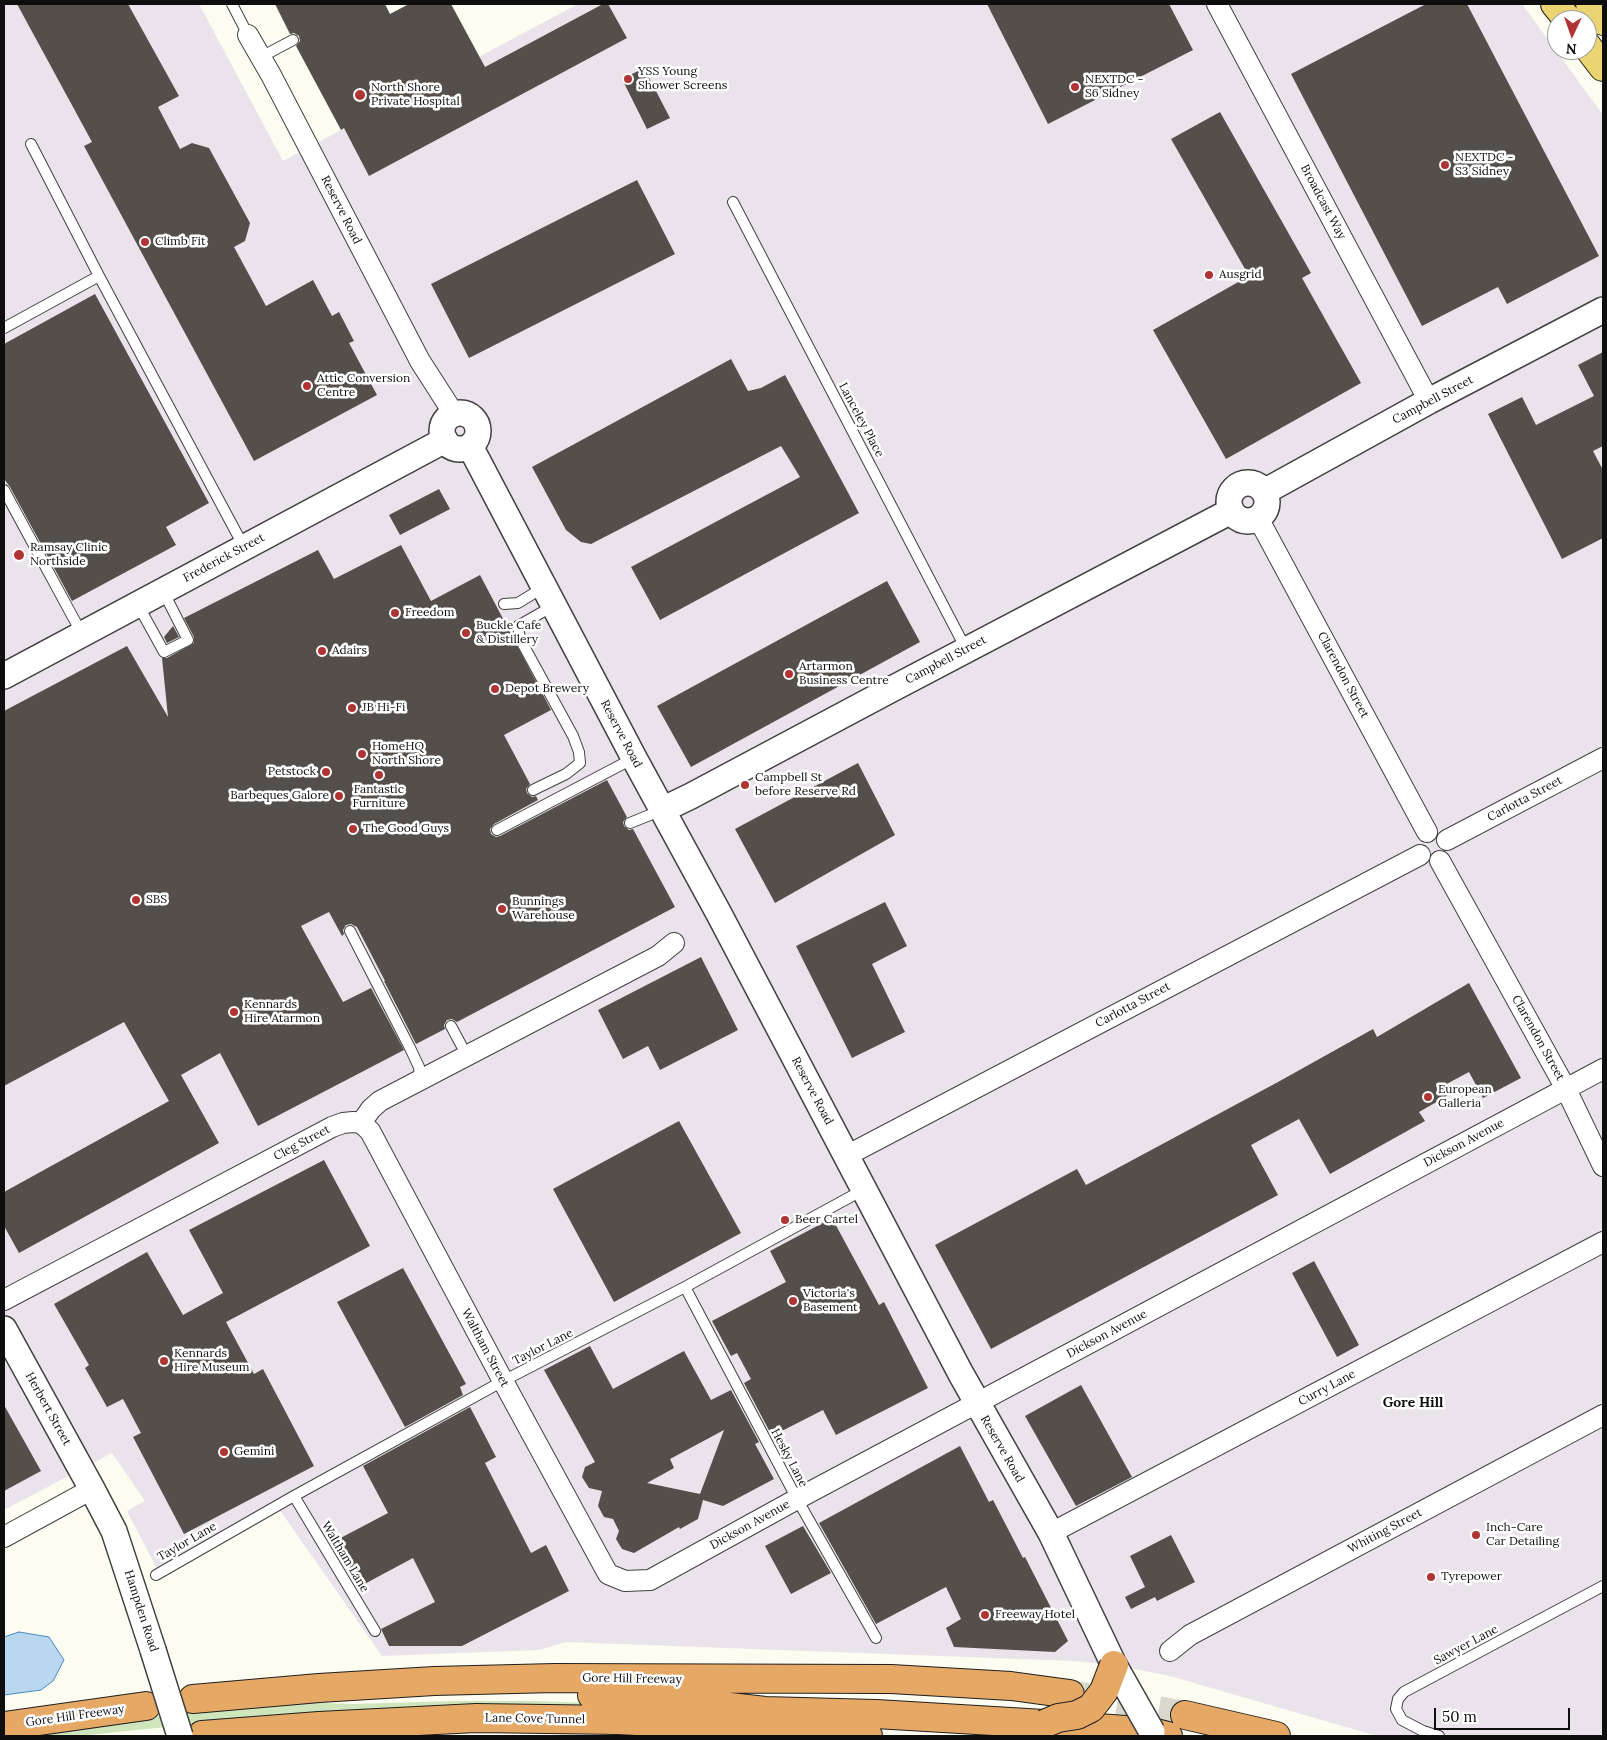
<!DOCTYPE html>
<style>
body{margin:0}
#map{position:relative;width:1607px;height:1740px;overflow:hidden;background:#fdfcf0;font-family:Lora,serif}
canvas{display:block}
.frame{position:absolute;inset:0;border:5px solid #0e0e0e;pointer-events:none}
.north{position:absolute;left:1547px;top:10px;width:50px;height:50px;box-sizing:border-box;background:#fff;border:1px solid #9f9f9f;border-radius:50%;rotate:183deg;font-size:14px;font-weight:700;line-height:20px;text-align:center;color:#0e0e0e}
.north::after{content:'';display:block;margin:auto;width:18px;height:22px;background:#b03433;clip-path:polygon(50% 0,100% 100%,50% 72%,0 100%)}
.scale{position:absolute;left:1434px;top:1708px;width:136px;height:22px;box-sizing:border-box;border:2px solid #0e0e0e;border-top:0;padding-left:6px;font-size:15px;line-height:18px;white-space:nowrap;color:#0e0e0e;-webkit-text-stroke:4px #fff;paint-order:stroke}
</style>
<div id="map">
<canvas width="1607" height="1740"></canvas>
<div class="frame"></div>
<div class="north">N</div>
<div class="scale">50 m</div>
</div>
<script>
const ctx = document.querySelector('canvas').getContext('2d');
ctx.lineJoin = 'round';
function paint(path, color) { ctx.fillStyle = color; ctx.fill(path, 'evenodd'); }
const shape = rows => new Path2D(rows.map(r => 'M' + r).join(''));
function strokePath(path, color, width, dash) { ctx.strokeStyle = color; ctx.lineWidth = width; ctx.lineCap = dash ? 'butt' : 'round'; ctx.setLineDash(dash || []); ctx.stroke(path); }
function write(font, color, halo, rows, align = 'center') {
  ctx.font = font + ' Lora,serif'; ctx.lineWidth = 5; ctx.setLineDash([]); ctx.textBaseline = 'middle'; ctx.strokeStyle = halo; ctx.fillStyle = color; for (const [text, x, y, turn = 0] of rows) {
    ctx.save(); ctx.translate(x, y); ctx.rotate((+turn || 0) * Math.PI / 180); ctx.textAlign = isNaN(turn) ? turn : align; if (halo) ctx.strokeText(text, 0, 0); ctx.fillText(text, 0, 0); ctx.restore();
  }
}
paint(shape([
 [4,4,199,4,283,161,578,4,1522,4,1603,115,1603,1736,1377,1736,1170,1676,1114,1665,1074,1661,566,1642,539,1650,382,1656,279,1509,157,1569,127,1511,145,1501,112,1453,4,1510]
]), '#ebe3eb');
paint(shape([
 [455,1701,536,1701,712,1708,214,1722,79,1736,9,1736,65,1727,212,1709,291,1702,353,1704]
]), '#cfe5bc');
const water = shape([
 [19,1632,49,1637,64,1660,53,1681,41,1690,4,1695,4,1637,19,1632]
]);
paint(water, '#b9d8f0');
strokePath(water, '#4789c0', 1);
paint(shape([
 [17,4,128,4,179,96,158,107,180,149,192,143,209,148,250,223,245,241,234,247,266,306,313,280,332,316,339,312,354,341,349,343,377,395,254,461,84,146,92,142],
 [275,4,385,4,390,14,409,4,451,4,485,67,603,4,608,4,627,38,369,176,344,128,341,130,296,46,300,41,299,36,294,33,290,34],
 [987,4,1169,4,1193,50,1048,124],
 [1426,4,1467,4,1599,256,1507,304,1498,287,1422,326,1291,74],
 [644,68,670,118,647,129,622,79],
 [1220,112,1311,273,1302,278,1361,383,1226,459,1153,330,1249,276,1171,139],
 [637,180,675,254,469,358,431,284],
 [95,294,209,503,166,527,176,545,72,601,10,487,4,479,4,344],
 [1603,352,1603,446,1593,451,1603,470,1603,538,1562,559,1488,414,1522,397,1536,425,1594,396,1578,365],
 [731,359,748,391,761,388,785,375,859,513,660,620,631,567,800,477,781,446,591,544,581,542,566,530,532,467],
 [439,489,450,509,400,535,389,515],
 [401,545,431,601,480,575,551,710,504,735,530,784,526,789,527,793,532,797,536,796,538,800,494,824,490,829,491,834,496,837,500,836,607,780,627,817,623,822,624,826,629,830,633,829,675,907,457,1022,452,1019,447,1020,444,1025,445,1029,416,1044,384,981,385,981,357,927,351,924,346,925,343,930,344,934,342,936,329,912,301,926,343,1002,371,988,404,1050,258,1126,220,1053,181,1075,219,1143,19,1253,4,1226,4,1192,169,1101,124,1022,4,1086,4,711,127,646,168,717,162,658,167,658,194,643,194,637,184,618,318,550,334,579],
 [887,581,920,642,691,767,657,706],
 [173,626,179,637,167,643,164,637],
 [858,763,895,835,775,903,735,829],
 [885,902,907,946,872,964,905,1032,852,1058,796,946],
 [701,957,738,1030,660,1070,648,1046,623,1059,598,1010],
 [1469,983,1521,1078,1483,1098,1469,1072,1441,1087,1447,1096,1419,1112,1425,1121,1330,1174,1299,1119,1251,1145,1278,1195,991,1349,935,1245,1077,1169,1086,1185,1278,1082,1373,1029,1377,1037],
 [679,1121,741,1233,614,1302,553,1189],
 [324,1160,370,1246,226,1322,254,1374,263,1369,314,1466,184,1534,133,1437,141,1433,123,1399,107,1407,85,1368,89,1365,54,1304,147,1252,183,1315,223,1293,189,1230],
 [832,1218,879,1305,884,1302,928,1388,836,1435,823,1410,772,1436,744,1383,751,1379,737,1353,731,1356,712,1321,786,1282,770,1251],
 [1314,1261,1359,1345,1337,1357,1292,1273],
 [403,1268,466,1384,460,1387,463,1395,405,1427,337,1302],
 [590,1346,613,1389,684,1351,711,1400,731,1390,759,1442,755,1444,774,1479,723,1506,703,1500,698,1519,680,1529,679,1527,634,1553,622,1549,616,1539,619,1531,613,1519,604,1517,598,1506,602,1491,589,1488,582,1477,585,1467,595,1462,544,1370],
 [724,1430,700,1494,647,1483,674,1468,670,1459],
 [1081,1385,1132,1477,1076,1506,1025,1416],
 [4,1405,41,1471,4,1491],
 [470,1407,496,1457,485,1463,531,1553,546,1545,569,1591,462,1646,389,1646,381,1629,435,1602,413,1558,357,1588,333,1542,388,1513,363,1466],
 [960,1446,989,1502,993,1500,1023,1558,1025,1557,1068,1641,1055,1652,954,1647,946,1628,961,1619,946,1587,876,1624,819,1523],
 [803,1526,831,1573,791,1594,765,1546],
 [1171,1535,1195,1582,1157,1601,1155,1597,1131,1609,1125,1597,1145,1587,1130,1556]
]), '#554f4b');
strokePath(shape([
 [1076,1695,1185,1715]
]), '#d9d8ce', 28, [28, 14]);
const service = shape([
 [232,4,248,35],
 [261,57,293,40],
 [31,144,99,276,244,547],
 [733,202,966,649],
 [4,328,99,276],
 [4,490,82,634],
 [504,604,518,603,544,587],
 [138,605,164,652,188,640,163,591],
 [533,790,566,774,580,763,579,752,573,736,520,639,518,626,553,606],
 [630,823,662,810],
 [497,830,634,758],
 [350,931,410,1048,419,1067,420,1081],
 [451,1026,467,1056],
 [685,1287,797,1499,876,1638],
 [294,1496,375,1631],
 [156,1575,294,1496,503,1381,685,1287,863,1190],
 [1439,1736,1423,1731,1402,1720,1396,1709,1398,1699,1404,1692,1603,1586]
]);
const minor = shape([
 [1217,4,1429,401],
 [248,35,271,75,420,361,454,414],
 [1258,518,1427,832],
 [1447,840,1603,758],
 [1440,861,1566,1089,1603,1166],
 [361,1123,370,1131,503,1381,608,1574,625,1581,650,1580,797,1499,1603,1069],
 [846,1156,1420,855],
 [4,1300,332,1127,343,1123,353,1122,361,1123,371,1109,380,1101,658,956,674,943],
 [1051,1533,1603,1242],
 [4,1537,92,1489],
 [1170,1651,1190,1635,1603,1415]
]);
const tertiary = shape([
 '442 431a18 18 0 1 1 36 0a18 18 0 1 1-36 0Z',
 [470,446,634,758,718,912,961,1374,1051,1533,1114,1665],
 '1229 502a19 19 0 1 1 38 0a19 19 0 1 1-38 0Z',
 [1264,492,1429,401,1603,310],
 [4,676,445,440],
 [662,810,691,796,890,690,1231,511],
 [4,1329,92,1489,114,1531,153,1650]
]);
const primary = shape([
 [1555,4,1568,20],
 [1590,4,1603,21],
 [1587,46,1603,67]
]);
const motorway = shape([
 [592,1695,686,1702,765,1711,876,1714,1044,1724,1152,1732,1168,1736],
 [193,1699,319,1688,434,1681,555,1678,891,1679,1011,1686,1070,1694],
 [1185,1715,1276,1736],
 [4,1726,146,1706],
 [202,1735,319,1726,476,1718,618,1720,770,1728,868,1736]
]);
strokePath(service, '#414141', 12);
strokePath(minor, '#414141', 22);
strokePath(tertiary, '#414141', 28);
strokePath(primary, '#1f1f1f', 30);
strokePath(motorway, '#1f1f1f', 30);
strokePath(service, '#fff', 10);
strokePath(minor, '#fff', 20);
strokePath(tertiary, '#fff', 25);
strokePath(primary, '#ebd572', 28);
strokePath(motorway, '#e6a865', 28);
const tertiaryBridge = shape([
 [153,1650,180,1736],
 [1114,1665,1152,1732]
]);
const motorwayBridge = shape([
 [1044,1724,1058,1718,1077,1715,1091,1708,1104,1691,1114,1665]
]);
strokePath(tertiaryBridge, '#414141', 28, []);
strokePath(motorwayBridge, '#1f1f1f', 30, []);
strokePath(tertiaryBridge, '#fff', 25);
strokePath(motorwayBridge, '#e6a865', 28);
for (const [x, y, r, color] of [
 [628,79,5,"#b03433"],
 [1075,87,5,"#b03433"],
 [360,95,6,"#b03433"],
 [1445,165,5,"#b03433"],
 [145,242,5,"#b03433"],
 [1209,275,5,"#b03433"],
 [307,386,5,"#b03433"],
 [19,555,6,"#b03433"],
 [395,613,5,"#b03433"],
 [466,633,5,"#b03433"],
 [322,651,5,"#b03433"],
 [789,674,5,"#b03433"],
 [495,689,5,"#b03433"],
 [352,708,5,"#b03433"],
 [362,754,5,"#b03433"],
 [326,772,5,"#b03433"],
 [379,775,5,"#b03433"],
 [745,785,5,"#b03433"],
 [339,796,5,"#b03433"],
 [353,829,5,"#b03433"],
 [136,900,5,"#b03433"],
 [502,909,5,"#b03433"],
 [234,1012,5,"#b03433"],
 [1428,1097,5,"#b03433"],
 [785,1220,5,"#b03433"],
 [793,1301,5,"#b03433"],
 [164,1361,5,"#b03433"],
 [224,1452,5,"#b03433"],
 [1476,1535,5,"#b03433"],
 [1431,1577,5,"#b03433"],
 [985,1615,5,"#b03433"]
]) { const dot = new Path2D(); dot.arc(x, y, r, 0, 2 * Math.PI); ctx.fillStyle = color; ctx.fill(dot); strokePath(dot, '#fff', 2); }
write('12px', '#0e0e0e', '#fff', [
 ["YSS Young",638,72],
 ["Shower Screens",638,86],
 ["NEXTDC -",1085,80],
 ["S6 Sidney",1085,94],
 ["North Shore",371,88],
 ["Private Hospital",371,102],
 ["NEXTDC -",1455,158],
 ["S3 Sidney",1455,172],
 ["Climb Fit",155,242],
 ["Ausgrid",1219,275],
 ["Attic Conversion",317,379],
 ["Centre",317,393],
 ["Ramsay Clinic",30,548],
 ["Northside",30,562],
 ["Freedom",405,613],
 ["Buckle Cafe",476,626],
 ["& Distillery",476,640],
 ["Adairs",332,651],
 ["Artarmon",799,667],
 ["Business Centre",799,681],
 ["Depot Brewery",505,689],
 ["JB Hi-Fi",362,708],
 ["HomeHQ",372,747],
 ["North Shore",372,761],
 ["Petstock",316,772,"right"],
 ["Campbell St",755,778],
 ["before Reserve Rd",755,792],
 ["Fantastic",379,790,"center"],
 ["Furniture",379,804,"center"],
 ["Barbeques Galore",329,796,"right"],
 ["The Good Guys",363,829],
 ["SBS",146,900],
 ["Bunnings",512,902],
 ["Warehouse",512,916],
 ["Kennards",244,1005],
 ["Hire Atarmon",244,1019],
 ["European",1438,1090],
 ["Galleria",1438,1104],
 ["Beer Cartel",795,1220],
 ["Victoria's",803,1294],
 ["Basement",803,1308],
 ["Kennards",174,1354],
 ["Hire Museum",174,1368],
 ["Gemini",234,1452],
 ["Inch-Care",1486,1528],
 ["Car Detailing",1486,1542],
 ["Tyrepower",1441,1577],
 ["Freeway Hotel",995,1615]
], 'left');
write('12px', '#0e0e0e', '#fff', [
 ["Broadcast Way",1323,202,62],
 ["Reserve Road",341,210,63],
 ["Campbell Street",1433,400,-28],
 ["Lanceley Place",861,420,62],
 ["Frederick Street",224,558,-28],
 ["Campbell Street",946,660,-28],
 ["Clarendon Street",1343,675,62],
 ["Reserve Road",621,734,62],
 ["Carlotta Street",1525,799,-28],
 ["Carlotta Street",1133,1005,-28],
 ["Clarendon Street",1538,1038,61],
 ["Reserve Road",812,1091,62],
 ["Cleg Street",302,1143,-28],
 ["Dickson Avenue",1464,1143,-28],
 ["Dickson Avenue",1107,1334,-28],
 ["Taylor Lane",543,1347,-27],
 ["Waltham Street",485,1348,62],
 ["Curry Lane",1327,1388,-28],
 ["Herbert Street",48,1409,61],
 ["Reserve Road",1002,1449,60],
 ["Hesky Lane",789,1458,62],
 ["Dickson Avenue",750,1525,-29],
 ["Whiting Street",1385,1531,-28],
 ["Taylor Lane",187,1542,-30],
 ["Waltham Lane",345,1557,59],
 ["Hampden Road",141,1611,72],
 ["Sawyer Lane",1466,1645,-28],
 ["Gore Hill Freeway",632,1679,1],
 ["Gore Hill Freeway",75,1716,-8],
 ["Lane Cove Tunnel",535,1719,1]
]);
write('bold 14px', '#0e0e0e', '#fff', [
 ["Gore Hill",1413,1403]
]);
</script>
